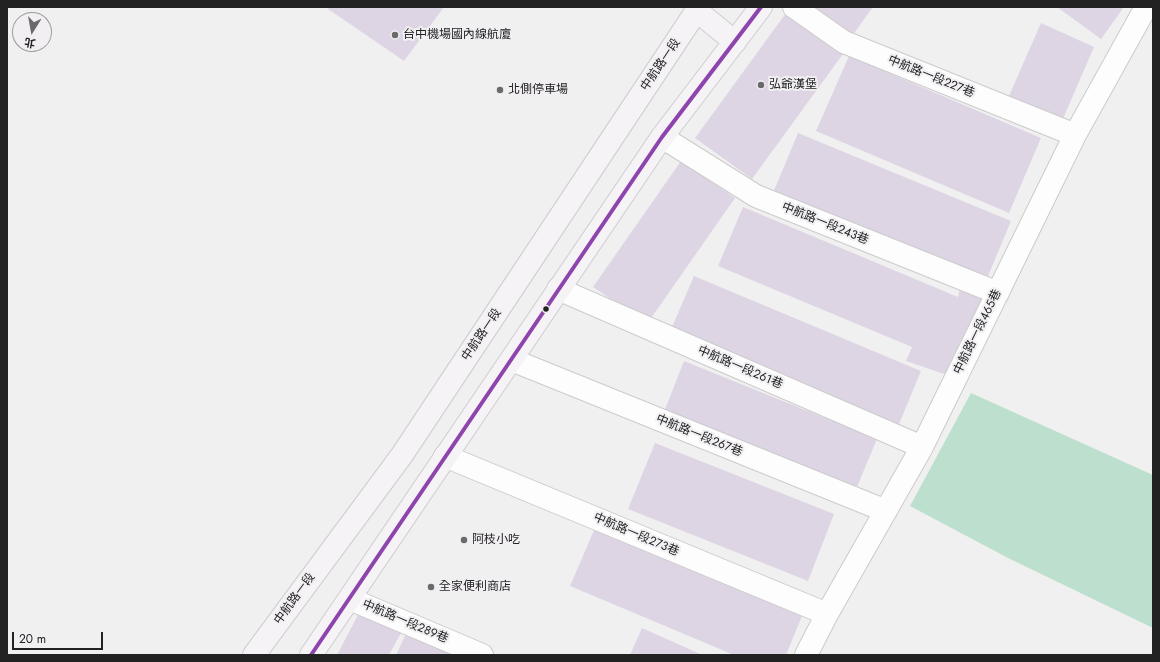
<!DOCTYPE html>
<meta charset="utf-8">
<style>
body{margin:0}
#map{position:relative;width:1160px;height:662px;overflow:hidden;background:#f1f0f1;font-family:Jost,"Noto Sans TC",sans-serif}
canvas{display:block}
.frame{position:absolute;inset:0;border:8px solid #222223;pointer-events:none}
.north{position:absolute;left:12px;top:12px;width:40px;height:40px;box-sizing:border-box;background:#f1eff2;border:1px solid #9e9d9f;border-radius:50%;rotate:191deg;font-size:11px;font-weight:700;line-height:16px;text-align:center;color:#222223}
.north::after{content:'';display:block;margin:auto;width:14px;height:18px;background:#6a6a6b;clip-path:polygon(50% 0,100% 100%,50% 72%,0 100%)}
.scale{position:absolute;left:12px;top:632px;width:91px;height:18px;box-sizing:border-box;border:2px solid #222223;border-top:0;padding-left:5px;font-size:12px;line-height:14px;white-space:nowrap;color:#222223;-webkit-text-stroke:3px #f1eff2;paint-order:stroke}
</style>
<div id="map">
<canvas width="1160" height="662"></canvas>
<div class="frame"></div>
<div class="north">北</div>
<div class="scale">20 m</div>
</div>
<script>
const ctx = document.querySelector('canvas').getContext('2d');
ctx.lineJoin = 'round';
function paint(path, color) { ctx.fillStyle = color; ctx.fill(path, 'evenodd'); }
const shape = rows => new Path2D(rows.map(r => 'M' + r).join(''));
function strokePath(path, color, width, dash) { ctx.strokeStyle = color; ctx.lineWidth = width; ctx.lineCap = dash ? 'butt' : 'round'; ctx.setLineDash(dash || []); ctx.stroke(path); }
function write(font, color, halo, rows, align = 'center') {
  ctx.font = font + ' Jost,"Noto Sans TC",sans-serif'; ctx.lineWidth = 4; ctx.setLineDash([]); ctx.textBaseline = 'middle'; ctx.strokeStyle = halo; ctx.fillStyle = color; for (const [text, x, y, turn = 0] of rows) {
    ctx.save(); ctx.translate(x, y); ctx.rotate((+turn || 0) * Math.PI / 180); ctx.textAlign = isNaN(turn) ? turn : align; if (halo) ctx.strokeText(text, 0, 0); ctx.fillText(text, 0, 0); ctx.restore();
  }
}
paint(shape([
 [971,393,1153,475,1153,628,1008,558,910,506]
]), '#bde0ce');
paint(shape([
 [329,7,444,7,404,61,328,9],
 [810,7,873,7,852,36],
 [1057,7,1124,7,1101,39],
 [786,13,843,54,752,179,695,138],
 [1041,23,1094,47,1062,121,1008,98],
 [849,56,1041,138,1009,213,816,131],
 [798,133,1011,221,986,281,773,193],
 [681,161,735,198,647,324,593,287],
 [743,207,958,297,960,287,984,296,947,375,906,361,912,347,718,266],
 [694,276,921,371,897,429,669,334],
 [684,361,877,439,854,494,662,417],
 [655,443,834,514,808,581,628,509],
 [595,528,802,616,786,655,734,655,570,586],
 [360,611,401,633,389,655,337,655],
 [642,628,698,653,703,655,630,655],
 [408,629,467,655,396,655]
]), '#ded5e4');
const minor = shape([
 [794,7,844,42,1075,135],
 [662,137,756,196,998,293],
 [558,289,922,447],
 [512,360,886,511],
 [445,456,827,614],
 [350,599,482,655],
 [806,655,827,614,922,447,1075,135,1146,7]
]);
const major = shape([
 [697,11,735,42],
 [254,655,402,455,699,7],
 [311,655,662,137,761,7]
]);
strokePath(minor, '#cccbcc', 24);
strokePath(major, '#cecdce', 24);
strokePath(minor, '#fdfdfd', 22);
strokePath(major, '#f6f3f6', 22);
strokePath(shape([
 [311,655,662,137,761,7]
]), '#8e44ad', 4);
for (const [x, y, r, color] of [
 [395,35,4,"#6a6a6b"],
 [761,85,4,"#6a6a6b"],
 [500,90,4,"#6a6a6b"],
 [546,309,3.5,"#222223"],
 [464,540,4,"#6a6a6b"],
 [431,587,4,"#6a6a6b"]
]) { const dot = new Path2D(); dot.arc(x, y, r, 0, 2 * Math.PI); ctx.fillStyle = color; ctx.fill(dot); strokePath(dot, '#f1eff2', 1.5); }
write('12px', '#222223', '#f1eff2', [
 ["台中機場國內線航廈",403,35],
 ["弘爺漢堡",769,85],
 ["北側停車場",508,90],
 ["阿枝小吃",472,540],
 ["全家便利商店",439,587]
], 'left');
write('12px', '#222223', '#f1eff2', [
 ["中航路一段",661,65,-56],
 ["中航路一段227巷",931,77,22],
 ["中航路一段243巷",825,224,22],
 ["中航路一段465巷",978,332,-64],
 ["中航路一段",482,335,-56],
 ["中航路一段261巷",740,368,23],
 ["中航路一段267巷",699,436,22],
 ["中航路一段273巷",636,535,23],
 ["中航路一段",295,599,-54],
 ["中航路一段289巷",405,622,23]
]);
</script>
